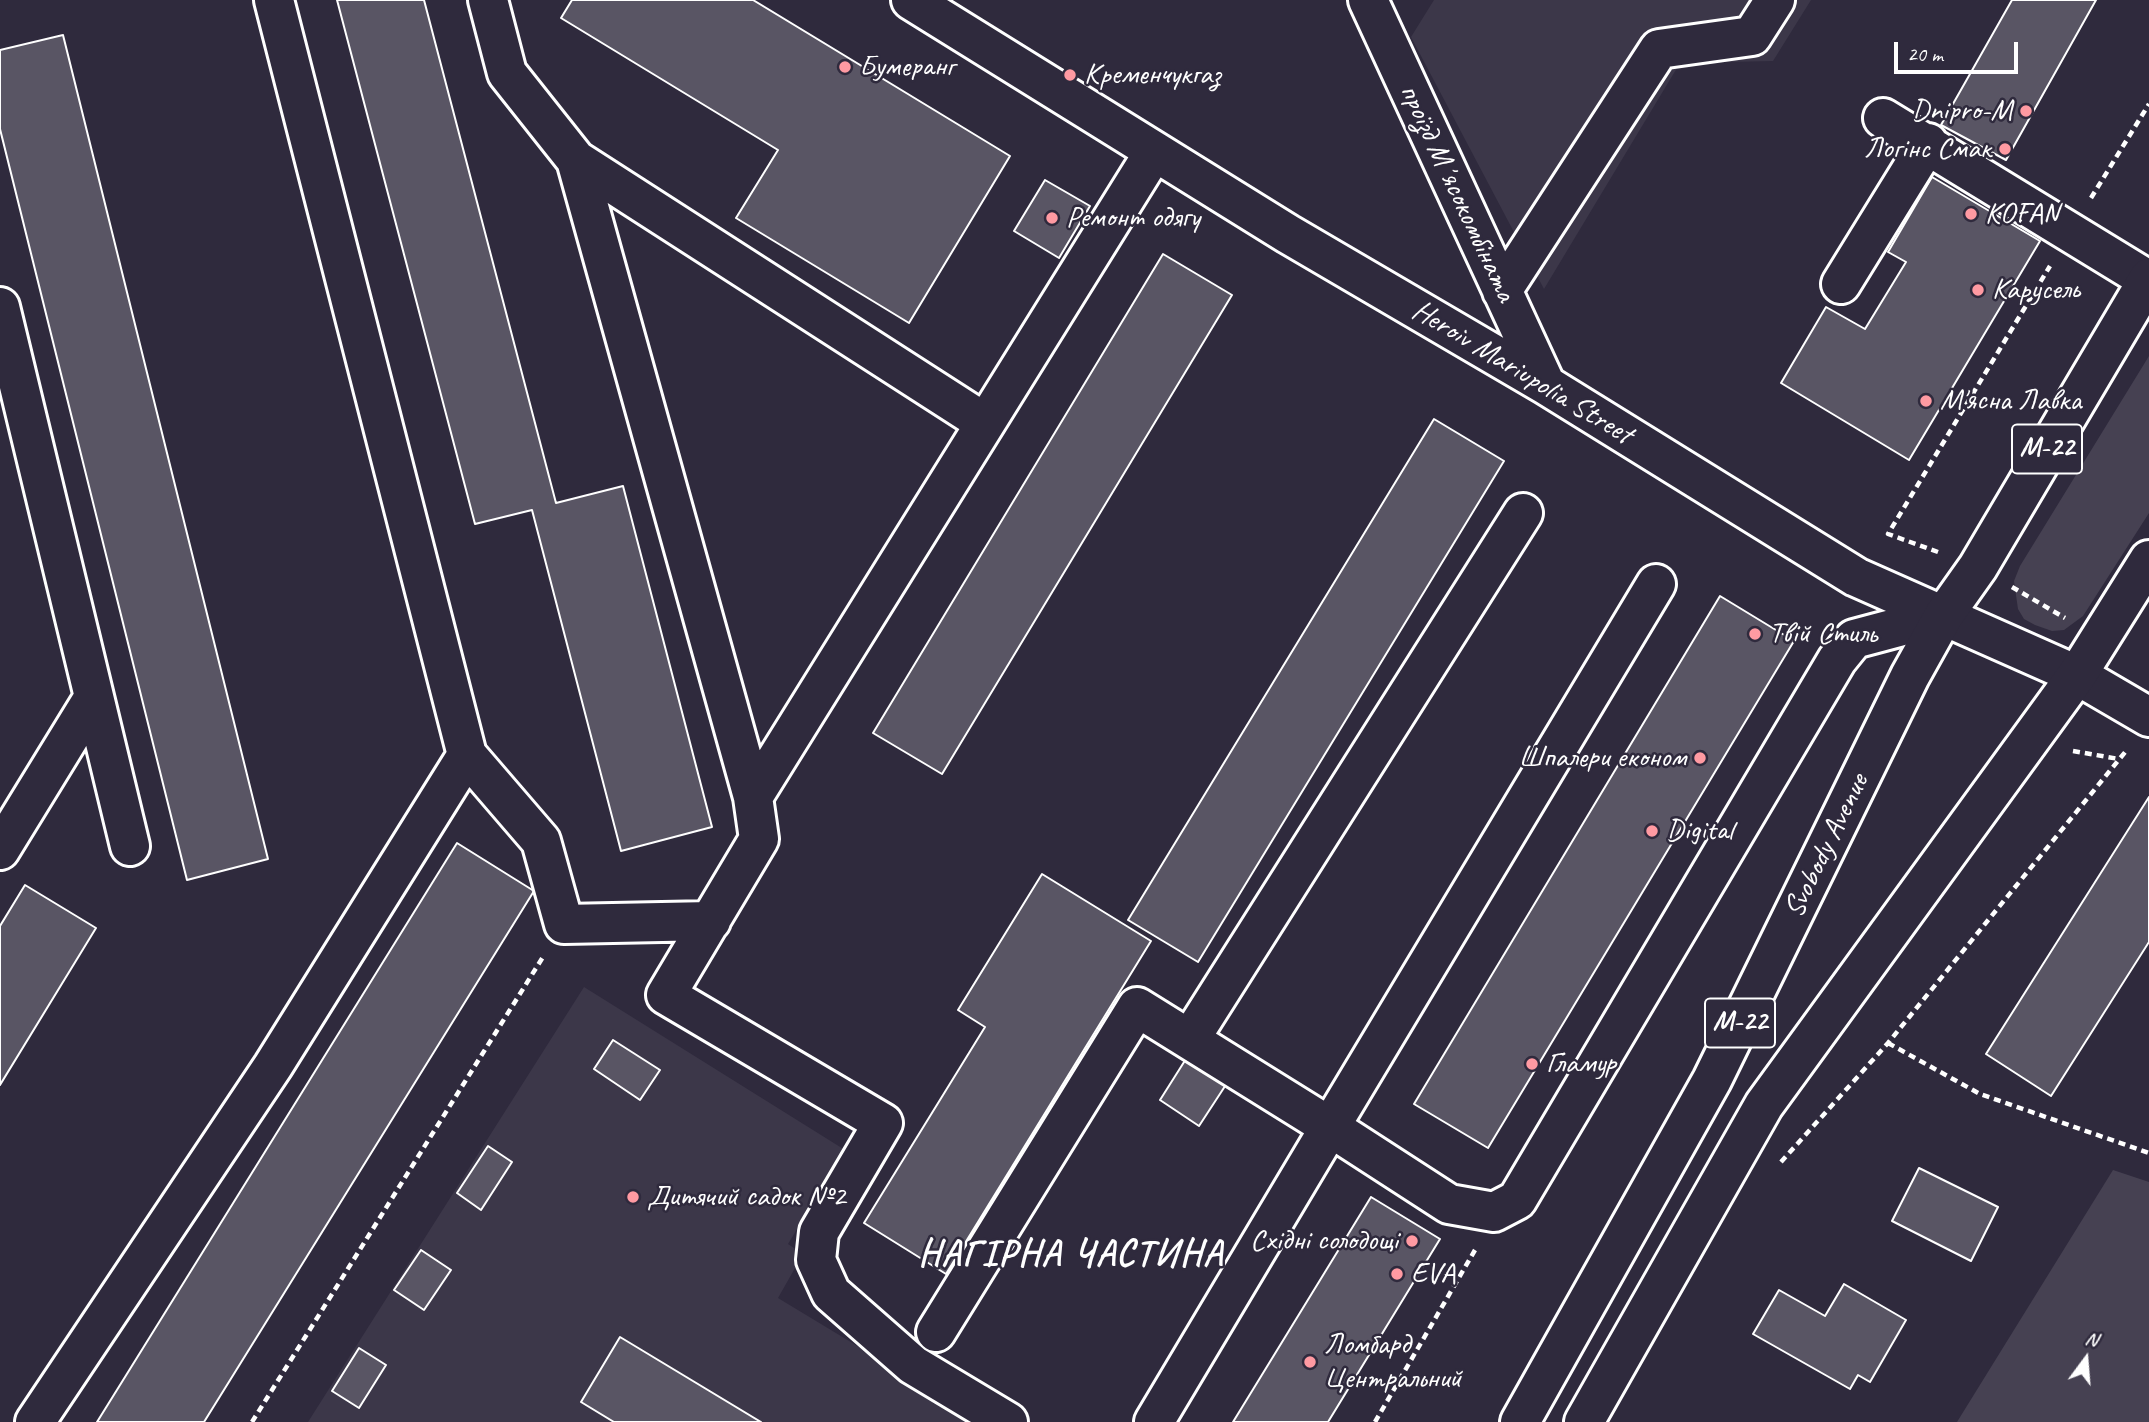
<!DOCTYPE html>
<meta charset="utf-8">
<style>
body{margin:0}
#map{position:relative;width:2149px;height:1422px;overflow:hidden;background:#2f2a3d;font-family:Caveat,sans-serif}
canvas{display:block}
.north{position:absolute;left:2051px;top:1324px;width:70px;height:70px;-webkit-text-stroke:5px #2f2a3d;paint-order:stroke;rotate:16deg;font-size:19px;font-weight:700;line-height:28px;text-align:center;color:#fff}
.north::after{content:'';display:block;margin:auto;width:24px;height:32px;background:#fff;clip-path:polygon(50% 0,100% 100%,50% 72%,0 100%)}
.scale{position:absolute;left:1894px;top:42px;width:124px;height:32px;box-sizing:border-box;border:4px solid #fff;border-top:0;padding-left:9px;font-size:21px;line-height:24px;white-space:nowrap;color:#fff;-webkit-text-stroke:5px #2f2a3d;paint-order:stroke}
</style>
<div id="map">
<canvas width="2149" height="1422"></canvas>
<div class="north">N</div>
<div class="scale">20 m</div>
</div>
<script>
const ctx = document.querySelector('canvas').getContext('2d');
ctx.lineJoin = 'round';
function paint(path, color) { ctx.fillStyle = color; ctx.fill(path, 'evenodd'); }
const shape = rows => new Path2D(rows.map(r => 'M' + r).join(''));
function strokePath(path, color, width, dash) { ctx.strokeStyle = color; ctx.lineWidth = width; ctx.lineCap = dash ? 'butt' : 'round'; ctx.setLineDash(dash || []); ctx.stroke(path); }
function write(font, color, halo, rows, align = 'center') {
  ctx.font = font + ' Caveat,sans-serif'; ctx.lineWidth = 5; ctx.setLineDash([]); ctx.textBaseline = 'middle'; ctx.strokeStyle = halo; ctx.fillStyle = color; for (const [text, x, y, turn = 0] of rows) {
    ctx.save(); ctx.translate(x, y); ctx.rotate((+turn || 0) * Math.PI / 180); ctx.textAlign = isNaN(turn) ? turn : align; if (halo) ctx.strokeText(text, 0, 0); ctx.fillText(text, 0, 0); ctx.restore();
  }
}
paint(shape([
 [1434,0,1811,0,1773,61,1680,63,1544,289,1411,37],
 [584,987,845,1150,788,1244,803,1254,778,1298,983,1422,308,1422]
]), '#3c3749');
paint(shape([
 [2149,356,2149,513,2083,616,2064,630,2052,631,2035,625,2024,619,2018,609,2014,581,2020,566],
 [2113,1170,2149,1182,2149,1422,1957,1422]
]), '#464152');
const building = shape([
 [337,0,424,0,556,503,623,486,712,827,621,851,532,510,475,524,337,0],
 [572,0,753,0,1010,156,909,323,736,218,778,150,561,18,572,0],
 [2012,0,2096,0,2006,160,1941,125,2012,0],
 [63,35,268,859,187,880,0,129,0,50,63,35],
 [1932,177,2040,241,1909,460,1781,383,1826,307,1865,329,1906,262,1888,252,1932,177],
 [1045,180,1090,206,1059,258,1014,231,1045,180],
 [1163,254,1232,295,942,774,873,733,1163,254],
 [1434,419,1504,461,1198,962,1128,920,1434,419],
 [1720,596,1794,641,1488,1148,1414,1104,1720,596],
 [2149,797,2149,942,2051,1096,1986,1054,2149,797],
 [457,843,534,891,204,1422,97,1422,457,843],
 [1042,874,1151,941,946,1274,864,1223,985,1027,958,1010,1042,874],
 [25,885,96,928,0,1085,0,926,25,885],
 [613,1040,660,1070,640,1100,594,1069,613,1040],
 [1191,1051,1231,1077,1199,1126,1160,1100,1191,1051],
 [488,1146,512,1162,481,1210,457,1193,488,1146],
 [1919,1168,1998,1207,1971,1261,1892,1221,1919,1168],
 [1371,1197,1440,1239,1328,1422,1233,1422,1371,1197],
 [421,1250,451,1270,424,1310,394,1290,421,1250],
 [1844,1284,1906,1320,1870,1382,1858,1375,1850,1389,1753,1334,1779,1290,1825,1316,1844,1284],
 [620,1337,761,1422,614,1422,581,1402,620,1337],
 [359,1348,386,1365,359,1408,332,1391,359,1348]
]);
paint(building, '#595564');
strokePath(building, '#fff', 2);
const minor = shape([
 [274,0,467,755,541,841,564,924,711,921],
 [488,0,507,73,576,160,753,797,759,839,666,995,883,1123,819,1232,816,1260,831,1293,913,1365,1008,1422],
 [911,0,1288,234,1546,385,1856,577,2077,675,2149,717],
 [1368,0,1546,385],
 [1883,118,2148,280],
 [576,160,985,423],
 [1841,284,1928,143],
 [1502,291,1659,49,1752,36,1775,0],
 [0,307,130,846],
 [753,797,1154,152],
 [0,850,94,697],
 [1190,1039,1523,513],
 [936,1332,1137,1007,1330,1127,1656,584],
 [35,1422,273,1066,467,755],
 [1154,1422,1330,1127,1449,1204,1494,1212,1517,1200,1837,660,1854,639,1944,615]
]);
const highway = shape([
 [1520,1422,1712,1080,1910,676,1944,615,1978,567,2149,278],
 [1584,1422,1764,1105,2077,675,2149,560]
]);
strokePath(minor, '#fff', 44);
strokePath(highway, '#fff', 44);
strokePath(shape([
 [2091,198,2149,104],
 [1938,552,1888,534,2050,266],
 [2012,587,2065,618],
 [2073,751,2119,759],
 [1888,1043,1980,1094,2149,1153],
 [1781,1162,1888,1043,2126,751],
 [252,1422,543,957],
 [1375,1422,1475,1250]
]), '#fff', 4.5, [7, 5]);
strokePath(minor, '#2f2a3d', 38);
strokePath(highway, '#2f2a3d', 38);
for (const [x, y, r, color] of [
 [845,67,7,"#ff9aa2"],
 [1070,75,7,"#ff9aa2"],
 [2026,111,7,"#ff9aa2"],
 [2005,149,7,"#ff9aa2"],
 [1971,214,7,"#ff9aa2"],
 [1052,218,7,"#ff9aa2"],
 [1978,290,7,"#ff9aa2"],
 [1926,401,7,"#ff9aa2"],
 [1755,634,7,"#ff9aa2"],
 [1700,758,7,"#ff9aa2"],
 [1652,831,7,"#ff9aa2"],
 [1532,1064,7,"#ff9aa2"],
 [633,1197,7,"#ff9aa2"],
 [1412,1241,7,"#ff9aa2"],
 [1397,1274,7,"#ff9aa2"],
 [1310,1362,7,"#ff9aa2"]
]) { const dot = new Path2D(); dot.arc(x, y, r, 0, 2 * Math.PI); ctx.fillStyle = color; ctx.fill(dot); strokePath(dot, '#2f2a3d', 2.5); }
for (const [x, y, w] of [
 [2047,449,70],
 [1740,1023,70]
]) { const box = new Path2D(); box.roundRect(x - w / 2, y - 24.5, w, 49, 5); ctx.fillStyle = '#2f2a3d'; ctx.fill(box); strokePath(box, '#fff', 2); }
write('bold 28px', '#fff', null, [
 ["М-22",2047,449],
 ["М-22",1740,1023]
]);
write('30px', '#fff', '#2f2a3d', [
 ["Бумеранг",859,67],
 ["Кременчукгаз",1084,75],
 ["Dnipro-M",2012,111,"right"],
 ["Логінс Смак",1991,149,"right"],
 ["KOFAN",1985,214],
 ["Ремонт одягу",1066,218],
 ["Карусель",1992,290],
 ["М'ясна Лавка",1940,401],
 ["Твій Стиль",1769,634],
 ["Шпалери економ",1686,758,"right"],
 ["Digital",1666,831],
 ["Гламур",1546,1064],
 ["Дитячий садок №2",647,1197],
 ["Східні солодощі",1398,1241,"right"],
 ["EVA",1411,1274],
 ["Ломбард",1324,1345],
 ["Центральний",1324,1379]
], 'left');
write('30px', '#fff', '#2f2a3d', [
 ["проїзд Мʼясокомбіната",1457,193,65],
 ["Heroiv Mariupolia Street",1522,373,31],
 ["Svobody Avenue",1827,846,-64]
]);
ctx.letterSpacing = '2px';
write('bold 37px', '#fff', '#2f2a3d', [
 ["НАГІРНА ЧАСТИНА",1071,1255]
]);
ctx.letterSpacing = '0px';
</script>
